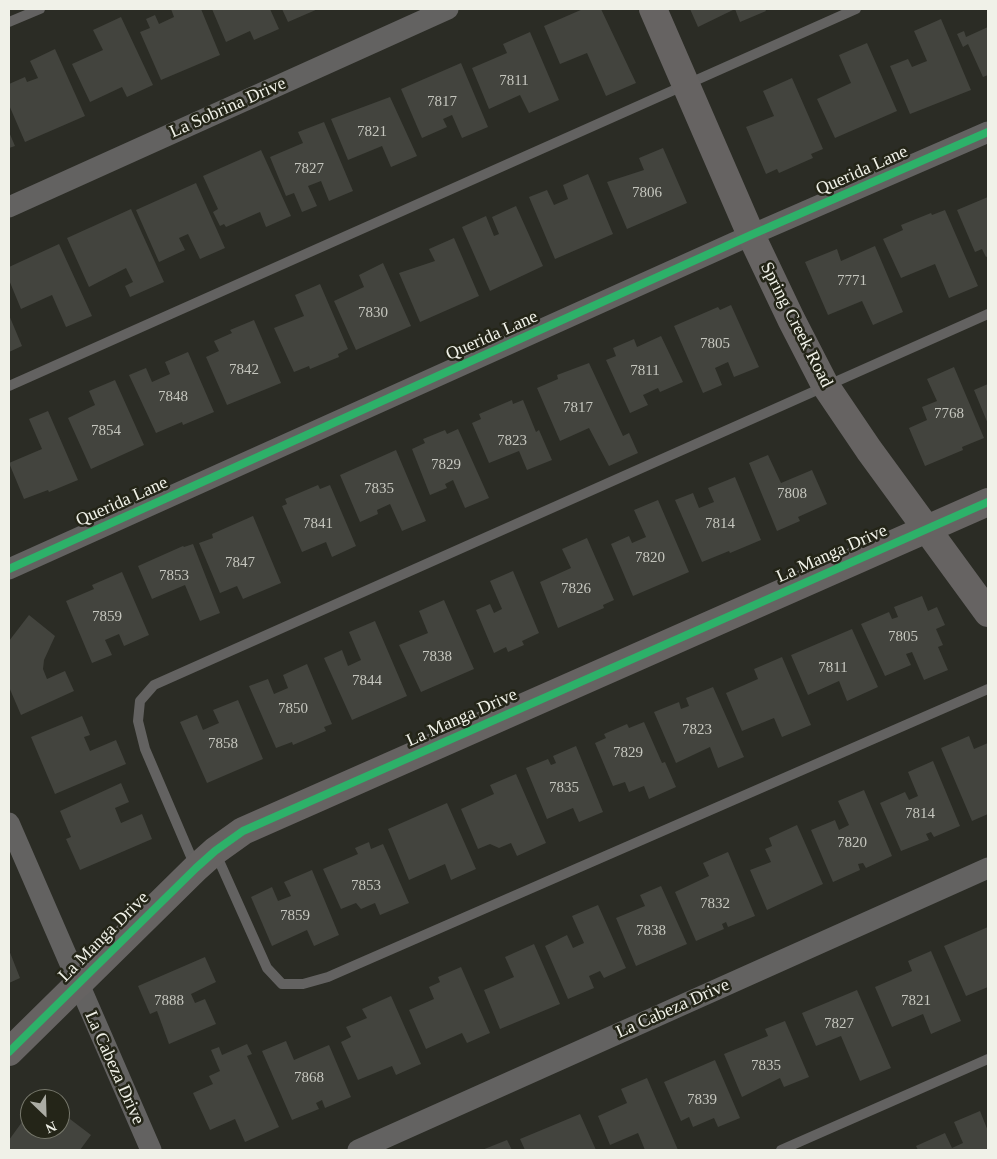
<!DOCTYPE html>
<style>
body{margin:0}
#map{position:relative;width:997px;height:1159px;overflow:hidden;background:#2b2c25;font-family:Georgia,serif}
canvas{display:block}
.frame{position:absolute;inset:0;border:10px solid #f0f1e8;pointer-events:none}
.north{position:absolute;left:20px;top:1089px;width:50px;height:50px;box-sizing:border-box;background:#242518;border:1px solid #76776b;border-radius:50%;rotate:156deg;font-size:14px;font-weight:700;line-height:20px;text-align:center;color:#f0f1e8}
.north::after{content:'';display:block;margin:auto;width:18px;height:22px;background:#abaca4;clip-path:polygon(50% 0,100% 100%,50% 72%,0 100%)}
</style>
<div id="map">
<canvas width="997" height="1159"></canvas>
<div class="frame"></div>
<div class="north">N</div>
</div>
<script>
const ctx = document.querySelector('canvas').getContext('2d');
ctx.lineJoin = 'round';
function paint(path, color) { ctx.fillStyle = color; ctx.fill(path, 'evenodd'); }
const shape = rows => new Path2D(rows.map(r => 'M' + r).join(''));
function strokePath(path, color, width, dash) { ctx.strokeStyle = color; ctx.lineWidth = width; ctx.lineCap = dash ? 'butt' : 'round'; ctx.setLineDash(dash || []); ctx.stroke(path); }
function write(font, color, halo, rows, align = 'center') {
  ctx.font = font + ' Georgia,serif'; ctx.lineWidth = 5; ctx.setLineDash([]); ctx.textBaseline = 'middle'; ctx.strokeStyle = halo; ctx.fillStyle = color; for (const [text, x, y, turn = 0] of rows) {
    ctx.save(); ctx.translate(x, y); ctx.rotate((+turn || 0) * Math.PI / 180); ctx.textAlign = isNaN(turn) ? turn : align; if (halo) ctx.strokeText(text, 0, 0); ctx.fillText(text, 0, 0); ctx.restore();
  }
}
paint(shape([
 [171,9,201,9,220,55,161,80,140,32,150,28,146,19,155,15,159,24,174,17],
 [212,9,270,9,279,29,254,40,250,31,226,42],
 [282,9,318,9,288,22],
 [583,9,601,9,636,83,606,96,587,53,560,64,544,26],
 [690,9,765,9,766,11,740,22,735,9,698,27],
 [121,17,153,85,127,97,122,87,90,102,72,64,103,50,93,30],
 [941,19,971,90,910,114,890,66,908,59,912,67,927,61,914,31],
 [988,27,988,75,983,77,968,44,963,47,957,34,964,31,966,37],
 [530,32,559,100,529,113,520,95,489,109,472,68,507,53,503,44],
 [867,43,897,111,835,138,817,99,851,83,839,55],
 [55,49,85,116,25,142,9,105,9,84,25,77,27,82,38,78,30,61],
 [461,63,488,127,462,138,452,115,443,119,447,127,422,138,401,89],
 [792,78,823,149,811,154,813,158,779,173,777,169,766,174,746,127,774,116,763,91],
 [390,97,417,156,391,167,382,146,348,160,331,119],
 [324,122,353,191,329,201,321,181,308,186,317,206,302,212,294,193,286,196,270,157,303,143,298,132],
 [9,132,15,146,9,148],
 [663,148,687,203,627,229,607,182,644,170,639,158],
 [261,150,291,216,266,227,260,212,226,227,224,224,220,226,213,212,218,209,203,176],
 [588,174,613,234,555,259,529,197,547,190,554,205,568,199,563,185],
 [196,183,225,248,200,259,188,234,179,238,185,250,159,262,136,210],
 [988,197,988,256,986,257,982,249,975,252,957,210],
 [516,206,543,266,490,291,462,227,486,216,494,236,499,234,492,217],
 [131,209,164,282,130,297,125,286,133,282,126,268,89,287,67,238],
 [945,210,978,286,949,298,935,264,901,278,883,239,903,230,901,225,931,213,932,215],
 [454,238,479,296,420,322,399,273,435,261,429,249],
 [59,244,92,316,66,327,52,295,21,309,9,280,9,267],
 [875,246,903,312,873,325,862,301,828,315,805,262,837,249,841,261],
 [383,263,411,326,356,350,334,301,364,287,359,275],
 [320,284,348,349,338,354,339,357,310,369,309,366,294,372,274,328,304,316,295,295],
 [731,305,759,367,734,377,728,362,715,368,722,385,703,393,674,326,718,307,720,310],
 [9,315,22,346,9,352],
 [254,320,281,383,227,405,206,357,219,351,214,341,232,333,230,330],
 [661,336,683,382,660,392,658,388,643,395,648,405,630,413,606,360,616,356,613,348,634,339,637,347],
 [188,352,214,412,183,425,182,422,156,433,129,375,146,368,152,382,170,374,165,362],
 [589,363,623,436,629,433,638,453,609,466,589,428,560,441,537,388,558,379,557,375],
 [954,367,984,438,962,447,963,450,925,466,909,428,927,420,922,407,937,401,927,379],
 [115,380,144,445,91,469,68,418,95,405,89,391],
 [988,384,988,424,974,390],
 [512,400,513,404,523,400,536,432,539,430,552,460,527,470,519,451,489,463,472,423,481,419,479,414],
 [48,411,78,480,49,492,48,490,24,499,9,463,42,449,29,419],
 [458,429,489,498,465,508,453,480,445,484,447,488,430,495,412,449,425,443,423,439,445,430,447,434],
 [396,450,426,521,402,531,390,504,377,510,378,514,360,522,340,475],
 [768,455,781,483,812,470,827,504,798,517,800,521,777,531,749,463],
 [735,477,761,540,730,553,729,551,702,562,675,500,693,493,699,508,714,502,708,488],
 [318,485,320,489,330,485,356,546,332,557,326,542,302,552,282,506,287,504,285,499],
 [658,500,689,572,633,596,611,544,629,536,632,543,646,537,634,510],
 [253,516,281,583,243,599,237,586,220,593,199,543,213,538,212,534],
 [587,538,614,600,603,605,604,608,558,628,540,582,571,568,562,549],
 [193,544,220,613,200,621,185,585,152,599,138,566,183,546,184,547],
 [513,571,539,633,522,641,524,645,508,652,506,647,494,653,476,610,490,604,494,613,502,609,490,581],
 [122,572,149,635,124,646,119,634,105,640,112,655,92,663,66,601,94,589,92,585],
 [922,596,928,611,937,607,945,625,936,629,943,645,938,647,948,670,924,680,912,652,906,654,911,665,885,676,861,624,889,612,892,619,898,617,894,607],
 [444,600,474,669,421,692,399,645,428,633,419,611],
 [29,615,55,636,44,660,43,669,47,679,65,671,74,691,21,715,9,687,9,641],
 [375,621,407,696,352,720,324,658,342,650,348,666,361,660,349,632],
 [852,629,878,687,847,701,839,681,808,695,791,655],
 [782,657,811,725,782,737,774,718,742,731,726,693,758,679,754,669],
 [307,664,332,724,324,727,326,731,293,745,292,742,276,748,249,686,268,679,274,694,288,688,283,675],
 [713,687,744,757,718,768,710,747,676,763,654,712,679,702,681,709,689,706,686,698],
 [238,700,263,759,207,783,180,722,197,715,203,730,219,723,213,710],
 [82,716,90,735,84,737,90,751,116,740,126,764,55,794,31,737],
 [644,722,662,763,665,762,676,787,649,799,644,786,629,792,625,782,613,786,595,743,606,738,604,734,627,724,629,728],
 [969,736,974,749,988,743,988,814,972,821,941,748],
 [576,746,603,812,579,822,573,808,547,819,526,768,548,759,551,765,556,763,553,756],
 [933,761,960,826,934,837,931,832,926,834,929,840,901,851,880,803,905,792,909,800,918,796,908,772],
 [516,774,546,843,517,856,511,843,499,848,490,844,478,849,461,809,494,794,490,785],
 [121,783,129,802,115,808,121,823,142,814,152,839,80,870,66,839,71,837,60,811],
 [864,790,892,856,866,868,863,863,858,864,860,870,833,882,811,830,835,820,839,830,849,825,838,801],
 [447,803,476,869,451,880,445,864,409,880,388,829],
 [797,825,823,884,767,910,750,870,771,862,765,849,772,846,769,838],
 [369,842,371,849,383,844,409,903,380,915,375,903,361,909,356,903,341,909,323,869,358,854,355,848],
 [728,852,755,916,728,927,726,922,722,924,724,929,696,941,675,892,709,876,703,863],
 [312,870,339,935,314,946,307,930,272,946,251,897,272,887,278,901,291,896,284,882],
 [661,886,687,944,636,966,616,918,645,906,640,895],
 [598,905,626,968,604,978,600,971,589,976,594,988,568,999,545,946,567,935,573,948,584,943,572,916],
 [988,927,988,987,966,996,944,946],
 [534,944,560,1004,500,1029,484,990,514,977,505,957],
 [9,950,20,978,9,983],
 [931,951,961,1021,931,1034,923,1014,892,1027,875,987,912,971,908,961],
 [205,957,216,982,191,994,195,1003,205,999,216,1024,169,1044,157,1011,150,1014,138,986],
 [461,967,490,1033,467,1043,462,1033,426,1049,409,1010,434,999,429,987,440,982,438,977],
 [857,990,891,1068,860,1081,841,1036,816,1046,802,1013],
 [391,996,421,1064,396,1075,392,1066,358,1080,341,1042,351,1037,346,1027,367,1018,362,1009],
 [785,1021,809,1077,784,1087,780,1078,742,1097,724,1054,768,1036,765,1029],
 [286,1041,294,1060,329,1045,351,1097,325,1108,322,1100,316,1103,319,1109,292,1120,262,1051],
 [247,1044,252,1054,247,1056,279,1127,245,1142,235,1119,210,1130,193,1093,213,1084,209,1076,220,1071,211,1050,219,1047,222,1055],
 [715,1060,740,1118,718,1127,714,1118,693,1127,689,1117,681,1121,664,1082],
 [647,1078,678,1150,645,1150,638,1133,610,1145,598,1116,627,1103,621,1089],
 [46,1089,59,1099,39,1099],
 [60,1099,68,1105,62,1113,91,1135,80,1150,9,1150,9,1140,30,1111,30,1129,60,1129],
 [980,1111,988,1131,988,1150,918,1150,916,1146,945,1133,952,1148,963,1143,954,1122],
 [580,1114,596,1150,525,1150,520,1139],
 [507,1140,512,1150,482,1150]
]), '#43443e');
strokePath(shape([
 [9,22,40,9],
 [9,386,856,9],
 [216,854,267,968,282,984,303,984,328,977,988,689],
 [195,866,145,749,138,721,140,701,154,685,988,314],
 [781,1150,988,1059]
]), '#636261', 10);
strokePath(shape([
 [9,207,448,9],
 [9,569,751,235,988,132],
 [9,823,151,1150],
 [358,1150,988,868]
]), '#636261', 21);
strokePath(shape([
 [653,9,751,235,791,319,825,385,869,450,988,613],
 [9,1052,196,868,215,851,243,831,988,502]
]), '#666362', 28);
strokePath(shape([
 [9,569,751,235,988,132],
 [9,1052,196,868,215,851,243,831,988,502]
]), '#2db169', 8);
write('15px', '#c5c6be', null, [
 ["7811",514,81],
 ["7817",442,102],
 ["7821",372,132],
 ["7827",309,169],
 ["7806",647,193],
 ["7771",852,281],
 ["7830",373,313],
 ["7805",715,344],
 ["7842",244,370],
 ["7811",645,371],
 ["7848",173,397],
 ["7817",578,408],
 ["7768",949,414],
 ["7854",106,431],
 ["7823",512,441],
 ["7829",446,465],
 ["7835",379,489],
 ["7808",792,494],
 ["7841",318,524],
 ["7814",720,524],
 ["7820",650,558],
 ["7847",240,563],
 ["7853",174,576],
 ["7826",576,589],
 ["7859",107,617],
 ["7805",903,637],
 ["7838",437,657],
 ["7811",833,668],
 ["7844",367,681],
 ["7850",293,709],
 ["7823",697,730],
 ["7858",223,744],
 ["7829",628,753],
 ["7835",564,788],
 ["7814",920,814],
 ["7820",852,843],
 ["7853",366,886],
 ["7832",715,904],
 ["7859",295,916],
 ["7838",651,931],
 ["7888",169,1001],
 ["7821",916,1001],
 ["7827",839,1024],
 ["7835",766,1066],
 ["7868",309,1078],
 ["7839",702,1100]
]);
write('18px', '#f0f1e8', '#242518', [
 ["La Sobrina Drive",228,108,-24],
 ["Querida Lane",862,171,-24],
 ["Spring Creek Road",796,325,63],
 ["Querida Lane",492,336,-24],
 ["Querida Lane",122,502,-24],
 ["La Manga Drive",832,554,-24],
 ["La Manga Drive",462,718,-24],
 ["La Manga Drive",104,937,-45],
 ["La Cabeza Drive",673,1009,-24],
 ["La Cabeza Drive",114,1068,66]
]);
</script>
